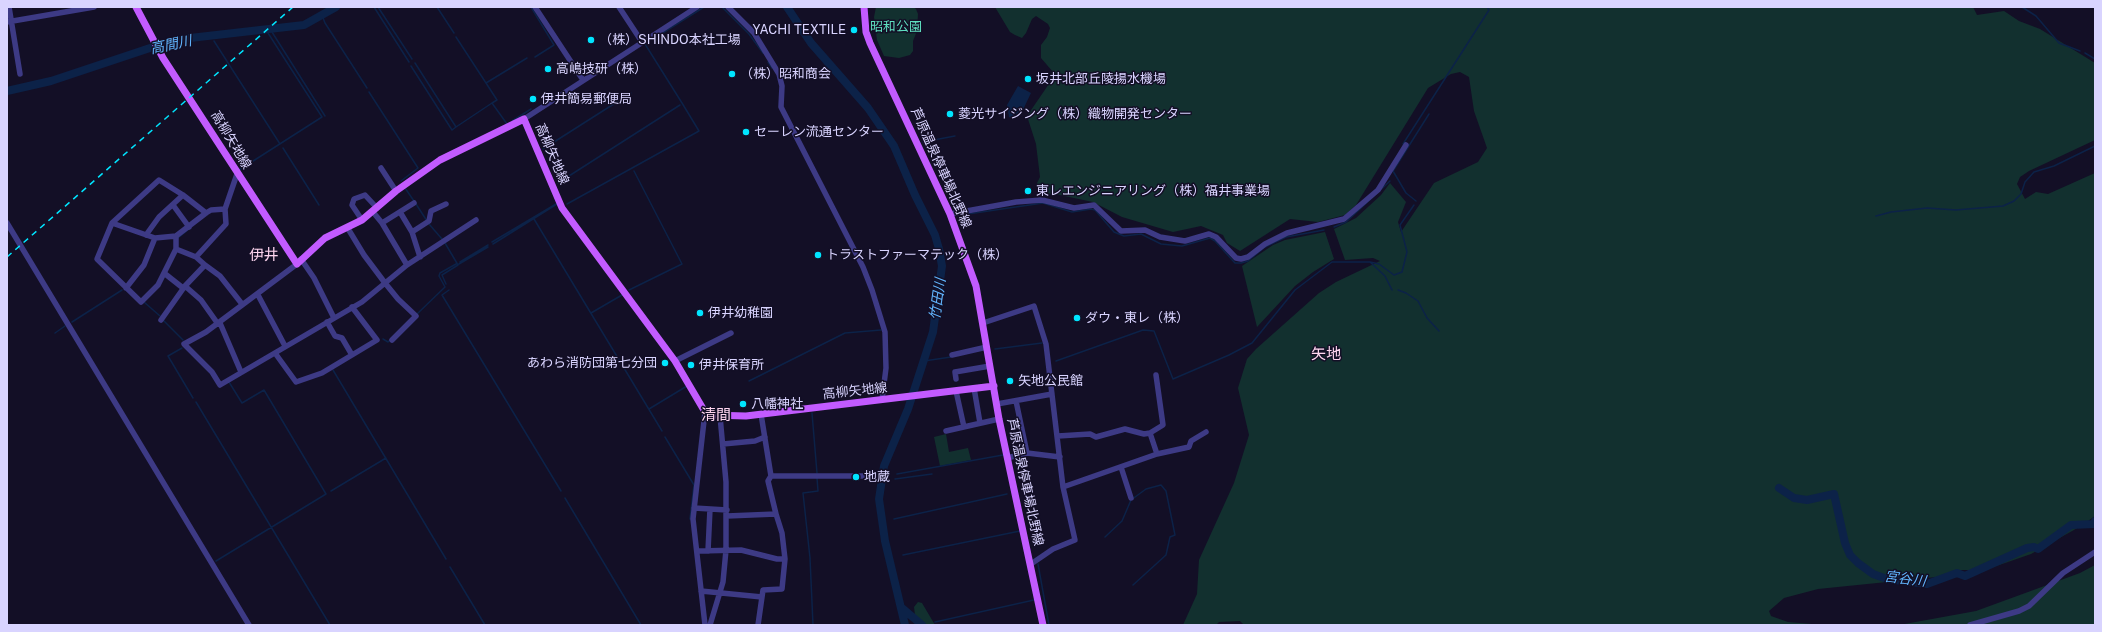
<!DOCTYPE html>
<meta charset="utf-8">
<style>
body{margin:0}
#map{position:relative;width:2102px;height:632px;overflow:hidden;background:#130f26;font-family:"Public Sans",sans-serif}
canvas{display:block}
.frame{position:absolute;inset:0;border:8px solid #d9d4ff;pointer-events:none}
</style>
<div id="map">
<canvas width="2102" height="632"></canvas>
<div class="frame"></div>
</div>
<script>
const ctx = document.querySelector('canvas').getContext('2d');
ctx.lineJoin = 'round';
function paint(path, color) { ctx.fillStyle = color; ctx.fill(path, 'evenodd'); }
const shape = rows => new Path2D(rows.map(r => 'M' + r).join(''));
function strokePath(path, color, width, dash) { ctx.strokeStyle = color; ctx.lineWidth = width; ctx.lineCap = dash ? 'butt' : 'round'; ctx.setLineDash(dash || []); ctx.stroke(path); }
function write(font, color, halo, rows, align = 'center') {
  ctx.font = font + ' "Public Sans","Noto Sans JP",sans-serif'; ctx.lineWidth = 3; ctx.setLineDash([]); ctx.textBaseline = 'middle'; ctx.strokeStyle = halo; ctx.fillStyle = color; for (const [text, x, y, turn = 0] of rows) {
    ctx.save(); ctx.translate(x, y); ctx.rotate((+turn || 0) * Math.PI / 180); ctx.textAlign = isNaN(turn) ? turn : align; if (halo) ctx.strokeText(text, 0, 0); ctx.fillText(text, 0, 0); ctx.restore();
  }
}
paint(shape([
 [876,7,913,7,916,9,918,14,917,31,913,41,913,51,910,55,899,58,884,56,877,40,874,17],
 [995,7,1973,7,1977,15,2004,11,2019,21,2040,29,2095,63,2095,140,2029,171,2020,177,2017,184,2025,199,2036,192,2048,194,2095,173,2095,516,2081,526,2031,554,1985,570,1958,570,1946,576,1818,589,1784,598,1769,611,1771,616,1788,622,1824,625,1244,625,1240,621,1219,622,1216,625,1183,625,1197,594,1199,560,1234,483,1249,435,1238,388,1247,359,1256,349,1319,293,1336,282,1380,261,1373,258,1345,260,1334,229,1356,218,1381,195,1390,183,1406,202,1398,222,1401,232,1434,183,1478,162,1487,148,1474,111,1469,77,1460,72,1451,74,1428,88,1356,205,1345,215,1318,222,1290,219,1240,251,1227,243,1223,235,1201,226,1173,232,1122,217,1093,202,1055,194,1038,193,1037,183,1040,177,1036,144,1027,116,1053,78,1053,72,1041,58,1041,45,1047,37,1050,28,1048,24,1036,16,1032,19,1026,33,1022,38,1015,35,1010,32],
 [1325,232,1334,259,1313,272,1295,286,1257,327,1242,266,1273,245,1285,240],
 [946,434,949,452,968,448,971,460,940,466,934,437],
 [2095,565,2095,625,1899,625,1976,611,2080,573],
 [918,602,922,603,935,625,925,625,915,615,914,607]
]), '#12302f');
paint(shape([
 [1018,86,1031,93,1020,116,1013,119,1009,117,1007,105]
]), '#0c2248');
strokePath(shape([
 [374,7,409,62],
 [378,7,412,59],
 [437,7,454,33],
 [531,7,554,45,535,57],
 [722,7,749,34,763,53],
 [2022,7,2036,16,2059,43,2080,51],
 [322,15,325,23,367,88],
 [272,32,325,116],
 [456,37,486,83,527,58],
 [653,39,704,7],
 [214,41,280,144],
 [645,44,682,103],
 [2085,53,2095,59],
 [768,62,772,68],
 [415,63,456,127,492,103],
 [411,66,452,130,456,127],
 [486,83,497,100,492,103,507,124],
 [369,92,418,168,401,181],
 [512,121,531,109],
 [923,142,955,136],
 [1403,144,1489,10,1487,7],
 [283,148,319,205],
 [543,149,631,93],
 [239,170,322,117,268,33],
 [558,183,680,105],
 [405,188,414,201],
 [1416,201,1406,193,1393,171,1429,114],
 [416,204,427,221],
 [567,204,699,131,682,103],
 [961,215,1043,203,1072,212,1091,209,1095,210,1114,232,1124,236,1141,234,1161,244,1182,246,1210,238,1215,241,1235,263,1241,263,1248,261,1265,247,1286,237,1324,230],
 [1876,216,1891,212,1927,208,1956,210,2003,206,2014,201,2021,194,2025,182,2034,172,2054,166,2095,146],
 [534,219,662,431],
 [429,224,442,239],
 [1334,227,1346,222,1390,181],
 [178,238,189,229],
 [492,242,556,204],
 [445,243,458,265,442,275,446,284],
 [493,244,557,204],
 [460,262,488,245],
 [1370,262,1379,264,1394,275,1402,272,1407,252,1400,225,1414,205],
 [459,264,488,247],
 [449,290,442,295,561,491],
 [629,290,682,264,634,171],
 [1398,290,1406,293,1418,301,1427,318,1439,331],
 [144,302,160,316],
 [591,313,622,295],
 [417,314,445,287,439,276,440,273,456,264],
 [163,320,183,340],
 [72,322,122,290],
 [55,333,65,326],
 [383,339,388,342,390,340],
 [182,348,168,356,193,398],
 [995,349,1042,343],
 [924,361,951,357],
 [1056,361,1143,330,1154,331,1173,379,1229,355,1252,343,1295,290,1332,262,1370,262,1385,276,1392,290],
 [333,370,446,559],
 [749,381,845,333,881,330],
 [196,402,330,625],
 [649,409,687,386],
 [812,413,817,473],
 [665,437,694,485,690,519],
 [897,474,1003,455],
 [895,479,932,474],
 [331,491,386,458],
 [565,498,641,625],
 [894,519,1007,494],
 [1105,537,1122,521,1131,500,1146,489,1161,485,1166,491,1175,535,1170,537,1166,555,1133,585],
 [903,555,1020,531],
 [216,561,326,494,264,390,242,403,229,382],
 [1038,564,1049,625],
 [450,567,485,625],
 [935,622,1034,600],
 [813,625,810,558,803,493,818,491,817,478]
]), '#0c2248', 1.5);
strokePath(shape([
 [787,7,811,43,868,108,894,146,915,195,935,235,939,249,942,266,933,332,908,409,884,466,879,499,885,541,905,625],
 [7,91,51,81,165,43,190,38,304,25,336,7],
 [1779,488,1794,498,1807,500,1834,494,1845,543,1850,555,1858,563,1873,574,1887,579,1927,584,1957,573,1965,576,2027,548,2034,547,2038,549,2071,525,2094,524,2095,521],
 [902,608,922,625]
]), '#0c2248', 8);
strokePath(shape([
 [9,7,20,74],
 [535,7,583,80],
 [619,7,642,42],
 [728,7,754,33,779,74,782,86,781,107,863,267,872,290,885,332,886,368,882,400],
 [7,22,94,7],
 [524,119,697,7],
 [381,168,396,191],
 [173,205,189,227],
 [373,212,382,223,407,265],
 [400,212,412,232,420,257],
 [950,214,1016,202,1042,200,1074,208,1094,205,1121,231,1145,230,1160,237,1185,241,1209,234,1216,237,1236,258,1241,259,1248,257,1265,244,1287,233,1344,219,1378,190,1406,145],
 [362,220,352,205,354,199,365,195,377,208],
 [7,223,249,625],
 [112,223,155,238,176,236,206,213,211,210,225,209,237,174],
 [382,223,414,203],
 [347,227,364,255,385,283,398,299,416,316,392,340],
 [412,232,429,221,431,211,446,204],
 [146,235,159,217,183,195],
 [176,236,176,249,158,285,141,302,97,259,112,223,159,180,183,195,206,213],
 [196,257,226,224,225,209],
 [301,259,314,278,334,318],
 [297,264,206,332,184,344,212,372,220,385,362,302,407,265,476,220],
 [205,265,220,276,242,304],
 [164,273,183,288],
 [185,286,201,300,218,324],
 [126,288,144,265,155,238],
 [258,295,285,346],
 [161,320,185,286,205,265,196,257,176,249],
 [327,322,335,336,342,338,352,355,377,340,352,307],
 [220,323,241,372],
 [983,323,1034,306,1046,344,1063,487,1075,540,1053,549,1031,564],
 [275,353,296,382,322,373,352,355],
 [952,355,987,347],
 [675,361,731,333],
 [956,379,955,372,990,366],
 [974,388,980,423],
 [956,391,964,427],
 [1016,401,1027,453],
 [997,404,1052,394],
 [705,412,693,519,705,625],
 [761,414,771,476,864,476],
 [946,431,999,419],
 [1150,433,1157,454],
 [1058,436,1090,434,1096,437,1125,429,1144,434,1150,433,1163,425,1156,375],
 [723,444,755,441,765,437],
 [1007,458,1027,453,1060,457],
 [1121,467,1131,498],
 [1063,487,1157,454,1189,447,1191,441,1206,432],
 [694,508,727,510],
 [727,516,776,514,768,481,771,476],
 [698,551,741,550,777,559,785,559],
 [708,551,710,509],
 [701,591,762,597],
 [710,625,723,582,726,550,726,482,720,416],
 [758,625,763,590,782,589,785,559,782,533,776,514],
 [1970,625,2019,611,2029,606,2063,573,2095,552]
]), '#3d3a85', 5.5);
strokePath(shape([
 [136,7,163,58,297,264,325,238,362,220,396,191,440,160,524,119,562,208,675,361,705,412,711,415,746,416,994,386],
 [864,7,866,32,870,43,950,214,976,286,999,419,1043,625]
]), '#c25bff', 7);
strokePath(shape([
 [7,257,293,7]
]), '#00e5ff', 1.5, [6, 5]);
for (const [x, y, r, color] of [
 [854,30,4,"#00e5ff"],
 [591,40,4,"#00e5ff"],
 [548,69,4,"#00e5ff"],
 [732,74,4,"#00e5ff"],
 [1028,79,4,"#00e5ff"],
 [533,99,4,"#00e5ff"],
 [950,114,4,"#00e5ff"],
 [746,132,4,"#00e5ff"],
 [1028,191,4,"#00e5ff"],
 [818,255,4,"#00e5ff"],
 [700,313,4,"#00e5ff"],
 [1077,318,4,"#00e5ff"],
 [665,363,4,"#00e5ff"],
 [691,365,4,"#00e5ff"],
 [1010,381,4,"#00e5ff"],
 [743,404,4,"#00e5ff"],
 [856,477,4,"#00e5ff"]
]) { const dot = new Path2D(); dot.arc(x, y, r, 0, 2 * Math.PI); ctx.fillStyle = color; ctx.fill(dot); strokePath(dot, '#130f26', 1.5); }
write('13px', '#5fe0c0', '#130f26', [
 ["昭和公園",896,27]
]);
write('13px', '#d9d4ff', '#130f26', [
 ["YACHI TEXTILE",846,30,"right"],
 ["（株）SHINDO本社工場",599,40],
 ["高嶋技研（株）",556,69],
 ["（株）昭和商会",740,74],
 ["坂井北部丘陵揚水機場",1036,79],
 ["伊井簡易郵便局",541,99],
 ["菱光サイジング（株）織物開発センター",958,114],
 ["セーレン流通センター",754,132],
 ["東レエンジニアリング（株）福井事業場",1036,191],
 ["トラストファーマテック（株）",826,255],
 ["伊井幼稚園",708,313],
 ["ダウ・東レ（株）",1085,318],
 ["あわら消防団第七分団",657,363,"right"],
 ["伊井保育所",699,365],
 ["矢地公民館",1018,381],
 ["八幡神社",751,404],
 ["地蔵",864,477]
], 'left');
write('13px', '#d9d4ff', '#130f26', [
 ["高柳矢地線",231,140,59],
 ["高柳矢地線",552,154,67],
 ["芦原温泉停車場北野線",941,168,66],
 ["高柳矢地線",855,391,-6],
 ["芦原温泉停車場北野線",1025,482,78]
]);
write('italic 14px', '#62b6ff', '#130f26', [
 ["高間川",171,45,-12],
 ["竹田川",938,299,-82],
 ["宮谷川",1905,579,7]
]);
write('15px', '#ffd6f0', '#130f26', [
 ["伊井",264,255],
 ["矢地",1326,354],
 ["清間",716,415]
]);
</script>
